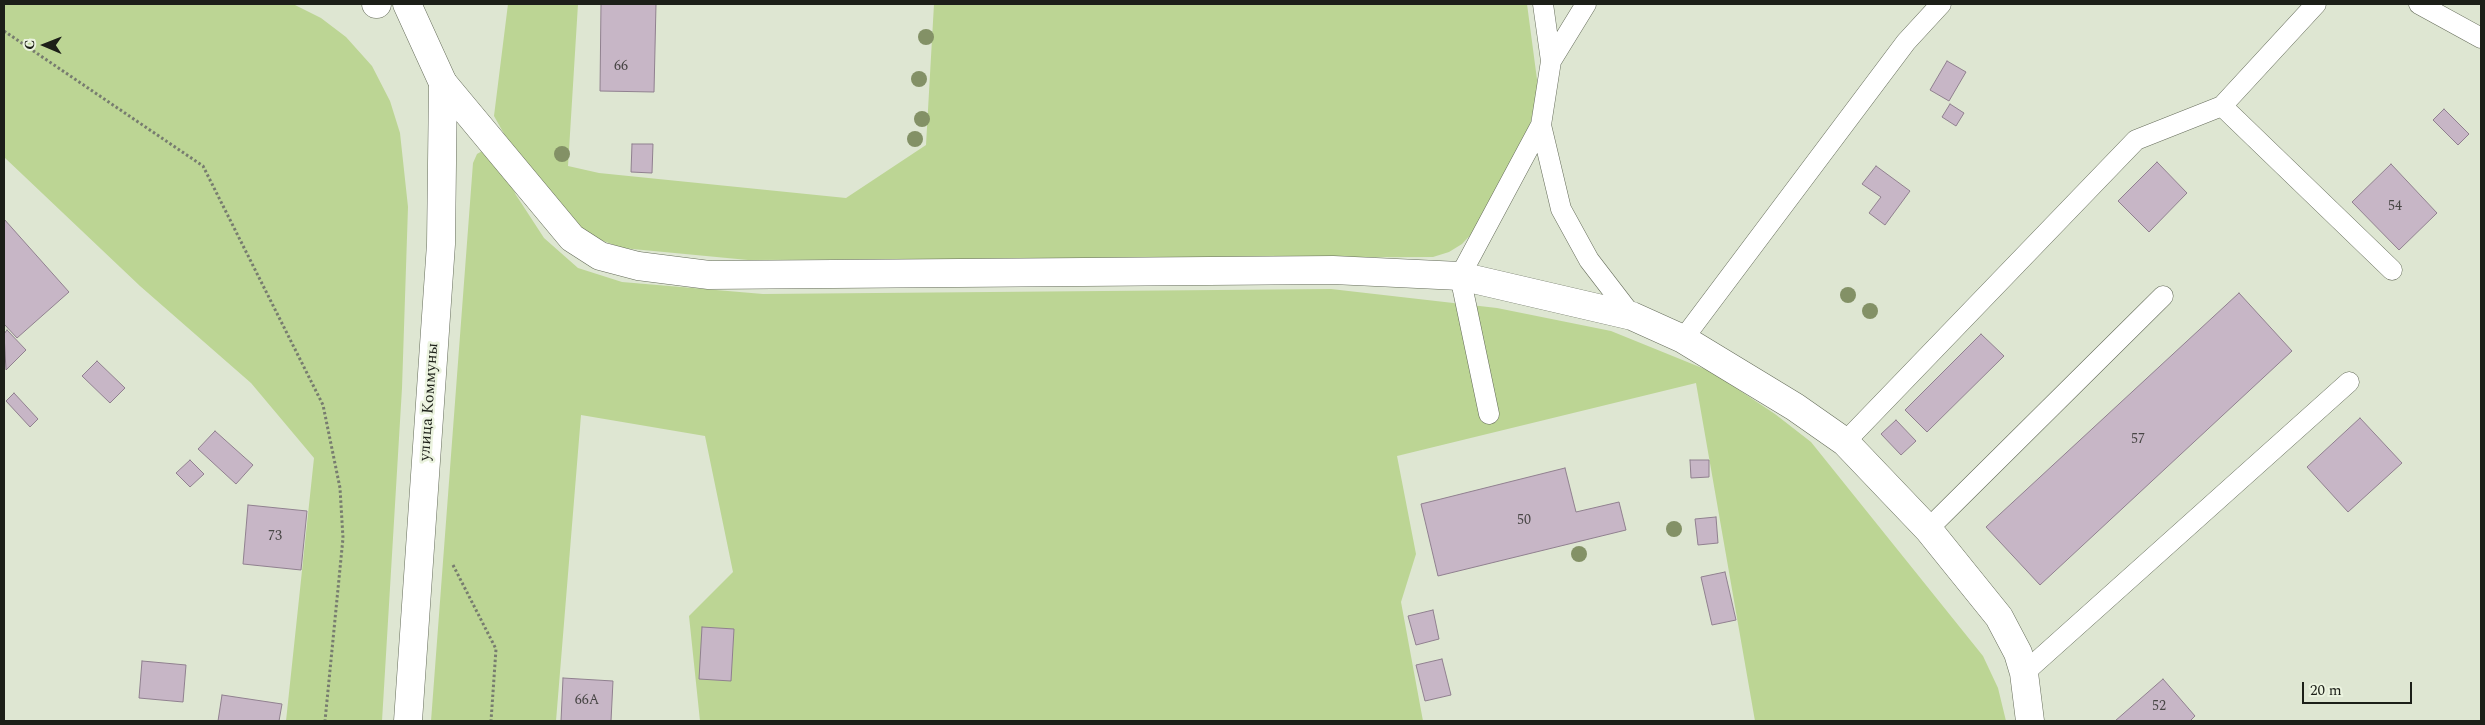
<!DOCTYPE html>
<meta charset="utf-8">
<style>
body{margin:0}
#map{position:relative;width:2485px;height:725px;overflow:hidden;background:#dee6d2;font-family:Spectral,serif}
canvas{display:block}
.frame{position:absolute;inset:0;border:5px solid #1c1f18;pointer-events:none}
.north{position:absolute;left:20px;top:20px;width:50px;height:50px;-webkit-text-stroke:4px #ebf3df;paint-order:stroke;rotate:271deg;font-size:14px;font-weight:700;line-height:20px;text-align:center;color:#1c1f18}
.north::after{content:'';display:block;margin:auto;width:18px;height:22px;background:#1c1f18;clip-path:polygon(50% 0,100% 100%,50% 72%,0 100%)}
.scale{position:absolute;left:2302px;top:682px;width:110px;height:22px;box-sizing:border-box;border:2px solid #1c1f18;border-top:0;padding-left:6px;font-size:15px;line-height:18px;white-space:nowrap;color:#1c1f18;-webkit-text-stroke:4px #ebf3df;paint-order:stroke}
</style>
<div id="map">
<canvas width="2485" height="725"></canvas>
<div class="frame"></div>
<div class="north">С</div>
<div class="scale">20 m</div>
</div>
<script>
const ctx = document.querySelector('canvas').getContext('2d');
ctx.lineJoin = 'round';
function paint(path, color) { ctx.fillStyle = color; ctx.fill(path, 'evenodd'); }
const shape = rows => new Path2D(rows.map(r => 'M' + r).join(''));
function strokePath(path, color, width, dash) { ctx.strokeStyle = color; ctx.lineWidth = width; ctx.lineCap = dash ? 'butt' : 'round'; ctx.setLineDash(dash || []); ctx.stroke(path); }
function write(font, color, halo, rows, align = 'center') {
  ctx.font = font + ' Spectral,serif'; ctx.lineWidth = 5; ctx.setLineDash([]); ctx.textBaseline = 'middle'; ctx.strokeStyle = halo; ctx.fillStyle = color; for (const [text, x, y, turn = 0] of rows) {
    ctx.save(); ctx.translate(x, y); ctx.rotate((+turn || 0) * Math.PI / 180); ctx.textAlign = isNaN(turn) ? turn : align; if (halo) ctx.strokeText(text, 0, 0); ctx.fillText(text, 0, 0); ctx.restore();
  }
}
paint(shape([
 [4,4,293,4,321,18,346,37,372,66,390,101,400,133,408,207,402,388,382,721,286,721,314,458,251,383,140,286,4,157],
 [508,4,578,4,568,166,599,173,846,198,926,145,934,4,1527,4,1538,87,1527,140,1477,228,1462,244,1449,252,1433,257,748,260,622,248,585,234,516,155,494,116],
 [484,150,499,160,516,195,544,238,578,268,622,282,763,294,1331,289,1497,308,1611,331,1712,372,1775,414,1811,442,1983,656,1998,688,2006,721,1755,721,1696,383,1397,456,1416,554,1401,602,1423,721,700,721,689,616,733,572,705,436,581,415,556,721,431,721,473,163,477,154]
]), '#bcd594');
const building = shape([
 [601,4,656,4,654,92,600,91,601,4],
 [1947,61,1966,72,1949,101,1930,90,1947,61],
 [1950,104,1964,113,1956,126,1942,117,1950,104],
 [2444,109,2469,134,2458,145,2433,120,2444,109],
 [632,144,653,144,652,173,631,172,632,144],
 [2157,162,2187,193,2149,232,2118,201,2157,162],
 [2391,164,2437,213,2399,250,2352,202,2391,164],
 [1876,166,1910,191,1885,225,1869,213,1881,197,1862,184,1876,166],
 [4,219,69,292,17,338,4,324,4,219],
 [2239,293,2292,351,2040,585,1986,527,2239,293],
 [7,330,26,350,6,370,4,334,7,330],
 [1981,334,2004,356,1927,432,1905,410,1981,334],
 [97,361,125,388,110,403,82,376,97,361],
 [14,393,38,419,30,427,6,401,14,393],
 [2360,418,2402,463,2348,512,2307,467,2360,418],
 [1896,420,1916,441,1901,455,1881,434,1896,420],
 [215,431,253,465,236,484,198,449,215,431],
 [190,460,204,474,190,487,176,473,190,460],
 [1690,460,1709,460,1709,477,1691,478,1690,460],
 [1565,468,1576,512,1619,502,1626,530,1438,576,1421,504,1565,468],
 [248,505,307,511,301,570,243,564,248,505],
 [1716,517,1718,543,1698,545,1695,519,1716,517],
 [1725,572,1736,620,1712,625,1701,577,1725,572],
 [1433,610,1439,639,1416,645,1408,616,1433,610],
 [702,627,734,629,731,681,699,679,702,627],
 [1442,659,1451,695,1425,701,1416,665,1442,659],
 [142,661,186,665,183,702,139,698,142,661],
 [563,678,613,681,611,721,561,721,563,678],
 [2163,679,2195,716,2190,721,2115,721,2163,679],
 [222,695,282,704,279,721,218,721,222,695]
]);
paint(building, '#c7b6c6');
strokePath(building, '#90808f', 1);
const service = shape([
 [1543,4,1551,61,1541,125,1561,209,1589,260,1632,316],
 [2419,4,2481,38],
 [1551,61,1586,4],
 [2222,106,2392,270],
 [1683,339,1906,42,1941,4],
 [1489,414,1460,276,1541,125],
 [1845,442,2136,140,2222,106,2316,4],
 [1928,529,2163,296],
 [2024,673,2349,382]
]);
const minor = shape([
 [376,4,377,4],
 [443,83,572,238,600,256,638,266,709,275,1333,270,1460,276,1632,316,1683,339,1795,407,1845,442,1928,529,1999,617,2018,653,2024,673,2030,721]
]);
const tertiary = shape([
 [407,4,443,83,441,244,408,721]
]);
strokePath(service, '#656c5a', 21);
strokePath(minor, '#656c5a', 29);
strokePath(tertiary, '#656c5a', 29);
strokePath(shape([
 [4,31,203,166,323,405,340,488,343,538,325,721],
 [453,565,496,649,491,721]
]), '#777c6f', 3, [2.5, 2.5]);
strokePath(service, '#fff', 20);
strokePath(minor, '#fff', 28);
strokePath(tertiary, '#fff', 28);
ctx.fillStyle = '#839166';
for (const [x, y] of [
 [926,37],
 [919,79],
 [922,119],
 [915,139],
 [562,154],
 [1848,295],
 [1870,311],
 [1674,529],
 [1579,554]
]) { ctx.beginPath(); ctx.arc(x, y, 8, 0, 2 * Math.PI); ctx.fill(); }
write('14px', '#474544', null, [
 ["66",621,67],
 ["54",2395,207],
 ["57",2138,440],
 ["50",1524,521],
 ["73",275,537],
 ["66А",587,701],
 ["52",2159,707]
]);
write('16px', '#1c1f18', '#ebf3df', [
 ["улица Коммуны",430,402,-86]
]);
</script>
